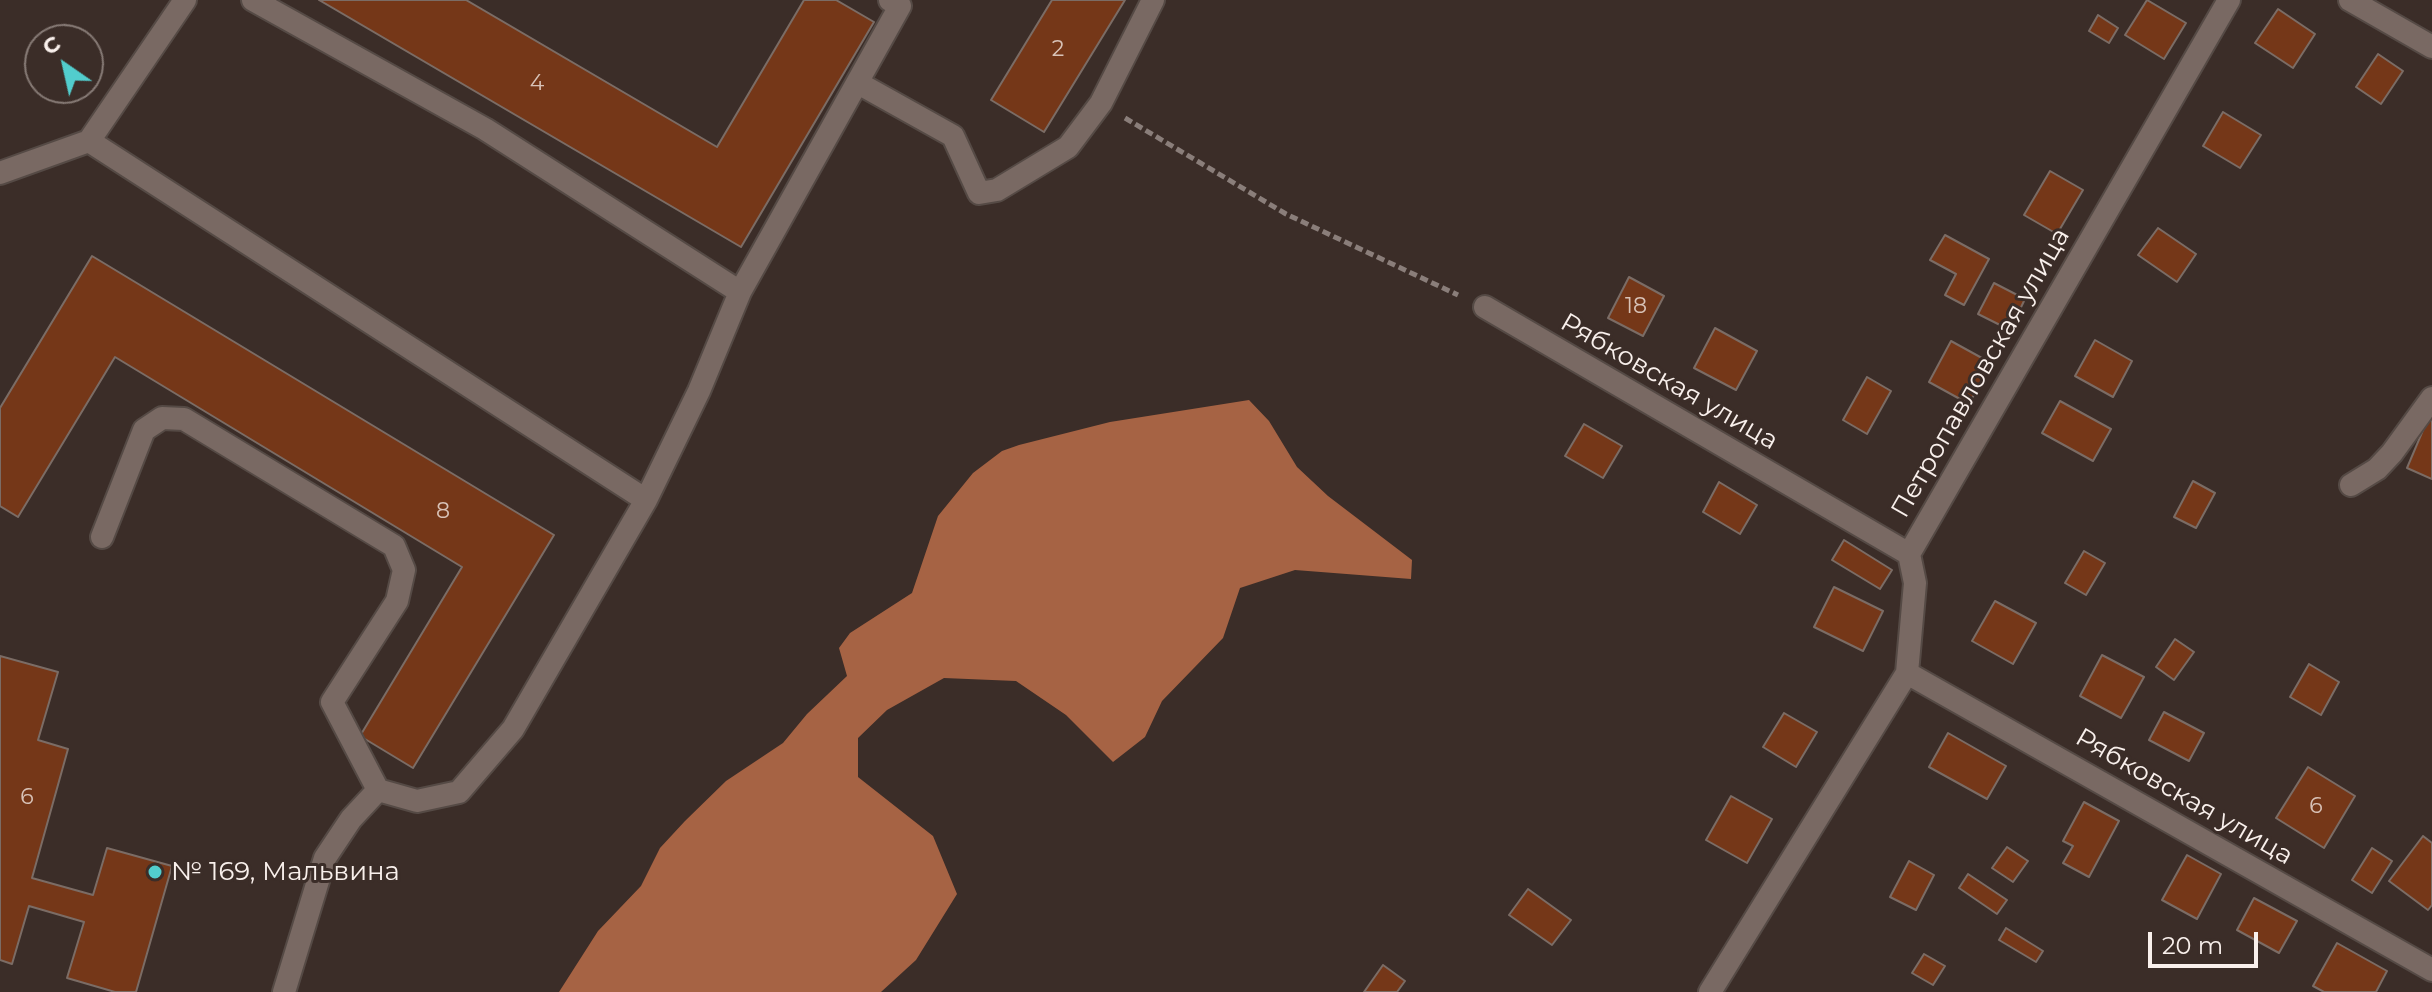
<!DOCTYPE html>
<meta charset="utf-8">
<style>
body{margin:0}
#map{position:relative;width:2432px;height:992px;overflow:hidden;background:#3b2d28;font-family:Montserrat,sans-serif}
canvas{display:block}
.north{position:absolute;left:24px;top:24px;width:80px;height:80px;box-sizing:border-box;background:#3b2d28;border:2px solid #877b76;border-radius:50%;rotate:326deg;font-size:22px;font-weight:700;line-height:32px;text-align:center;color:#f9f0ec}
.north::after{content:'';display:block;margin:auto;width:28px;height:36px;background:#52cdcd;clip-path:polygon(50% 0,100% 100%,50% 72%,0 100%)}
.scale{position:absolute;left:2148px;top:932px;width:110px;height:36px;box-sizing:border-box;border:4px solid #f9f0ec;border-top:0;padding-left:10px;font-size:24px;line-height:28px;white-space:nowrap;color:#f9f0ec;-webkit-text-stroke:6px #3b2d28;paint-order:stroke}
</style>
<div id="map">
<canvas width="2432" height="992"></canvas>
<div class="north">С</div>
<div class="scale">20 m</div>
</div>
<script>
const ctx = document.querySelector('canvas').getContext('2d');
ctx.lineJoin = 'round';
function paint(path, color) { ctx.fillStyle = color; ctx.fill(path, 'evenodd'); }
const shape = rows => new Path2D(rows.map(r => 'M' + r).join(''));
function strokePath(path, color, width, dash) { ctx.strokeStyle = color; ctx.lineWidth = width; ctx.lineCap = dash ? 'butt' : 'round'; ctx.setLineDash(dash || []); ctx.stroke(path); }
function write(font, color, halo, rows, align = 'center') {
  ctx.font = font + ' Montserrat,sans-serif'; ctx.lineWidth = 6; ctx.setLineDash([]); ctx.textBaseline = 'middle'; ctx.strokeStyle = halo; ctx.fillStyle = color; for (const [text, x, y, turn = 0] of rows) {
    ctx.save(); ctx.translate(x, y); ctx.rotate((+turn || 0) * Math.PI / 180); ctx.textAlign = isNaN(turn) ? turn : align; if (halo) ctx.strokeText(text, 0, 0); ctx.fillText(text, 0, 0); ctx.restore();
  }
}
paint(shape([
 [1249,400,1269,421,1297,467,1328,496,1412,560,1411,579,1295,570,1240,588,1223,638,1162,701,1145,737,1113,762,1066,715,1016,681,944,678,887,710,858,738,858,777,933,836,957,894,916,960,881,992,559,992,598,931,641,886,660,848,685,821,726,781,783,743,807,714,847,676,839,648,850,633,912,593,938,516,973,473,1002,451,1019,445,1110,422]
]), '#a66344');
const building = shape([
 [319,0,466,0,717,147,804,0,836,0,874,22,741,247,319,0],
 [1052,0,1125,0,1044,132,991,100,1052,0],
 [2147,0,2186,23,2164,59,2125,35,2147,0],
 [2278,9,2315,34,2293,68,2255,43,2278,9],
 [2098,15,2118,28,2109,43,2089,31,2098,15],
 [2378,54,2403,71,2381,104,2356,87,2378,54],
 [2223,112,2261,135,2240,168,2203,146,2223,112],
 [2050,171,2083,190,2057,234,2024,215,2050,171],
 [2158,228,2196,254,2177,282,2138,255,2158,228],
 [1945,235,1989,259,1964,305,1945,295,1956,274,1930,260,1945,235],
 [92,256,554,535,413,768,360,736,462,567,115,357,18,517,0,506,0,408,92,256],
 [1629,277,1664,296,1643,336,1608,318,1629,277],
 [1994,283,2025,299,2010,330,1978,314,1994,283],
 [1715,328,1757,351,1736,390,1694,368,1715,328],
 [2095,340,2132,361,2113,397,2075,376,2095,340],
 [1951,341,1991,363,1969,404,1929,382,1951,341],
 [1867,377,1891,391,1867,434,1843,420,1867,377],
 [2060,401,2111,429,2093,461,2042,433,2060,401],
 [2432,409,2432,479,2407,468,2432,409],
 [1584,424,1622,446,1603,478,1565,456,1584,424],
 [2193,481,2215,493,2196,528,2174,517,2193,481],
 [1719,482,1757,505,1740,534,1703,512,1719,482],
 [1844,540,1892,570,1880,589,1832,560,1844,540],
 [2084,551,2105,563,2086,595,2065,583,2084,551],
 [1834,587,1883,611,1863,651,1814,627,1834,587],
 [1995,601,2036,623,2013,664,1972,641,1995,601],
 [2175,639,2194,652,2174,680,2156,667,2175,639],
 [2102,655,2144,677,2121,718,2080,696,2102,655],
 [0,656,58,672,38,740,68,749,32,878,93,895,107,848,172,866,136,992,115,992,67,978,84,922,29,906,12,964,0,960,0,656],
 [2309,664,2339,682,2321,715,2290,697,2309,664],
 [2164,712,2204,733,2189,761,2149,740,2164,712],
 [1784,713,1817,732,1796,767,1763,747,1784,713],
 [1948,733,2006,766,1987,799,1929,767,1948,733],
 [2308,767,2355,796,2324,848,2276,818,2308,767],
 [1731,796,1772,819,1747,863,1706,840,1731,796],
 [2084,802,2119,821,2089,877,2063,863,2073,846,2063,841,2084,802],
 [2423,836,2432,843,2432,905,2428,910,2389,881,2423,836],
 [2007,847,2028,861,2013,882,1992,868,2007,847],
 [2372,848,2392,861,2372,893,2352,880,2372,848],
 [2187,855,2221,874,2197,919,2162,900,2187,855],
 [1909,861,1934,875,1916,910,1890,897,1909,861],
 [1968,874,2007,900,1997,914,1959,888,1968,874],
 [1528,889,1571,920,1552,945,1509,915,1528,889],
 [2254,898,2297,921,2279,953,2237,930,2254,898],
 [2006,928,2043,951,2036,962,1999,940,2006,928],
 [2337,943,2387,971,2376,992,2324,992,2313,986,2337,943],
 [1924,954,1945,966,1933,985,1912,973,1924,954],
 [1383,965,1405,981,1397,992,1364,992,1383,965]
]);
paint(building, '#753718');
strokePath(building, '#7b6c65', 2);
const service = shape([
 [253,0,485,129,740,292,900,6,890,0],
 [858,83,953,136,979,193,997,190,1068,147,1101,103,1153,0],
 [89,141,646,500],
 [0,173,89,141,185,0],
 [2351,485,2377,469,2392,453,2432,398],
 [102,537,144,430,162,418,184,419,394,546,404,570,397,601,332,702,378,790,351,819,325,858,284,992],
 [378,790,417,801,459,792,513,729,646,500,699,391,740,292]
]);
const minor = shape([
 [2350,0,2432,47],
 [1485,307,1909,554],
 [1907,673,2432,970],
 [1710,992,1907,673,1915,583,1909,554,2229,0]
]);
strokePath(service, '#554a45', 26);
strokePath(minor, '#554a45', 26);
strokePath(shape([
 [1125,118,1286,214,1458,295]
]), '#8a7e7a', 5, [8, 4]);
strokePath(service, '#796963', 22);
strokePath(minor, '#796963', 22);
for (const [x, y, r, color] of [
 [155,872,8,"#52cdcd"]
]) { const dot = new Path2D(); dot.arc(x, y, r, 0, 2 * Math.PI); ctx.fillStyle = color; ctx.fill(dot); strokePath(dot, '#3b2d28', 3); }
write('22px', '#d8c2b7', null, [
 ["2",1058,50],
 ["4",537,84],
 ["18",1636,307],
 ["8",443,512],
 ["6",27,798],
 ["6",2316,807]
]);
write('26px', '#f9f0ec', '#3b2d28', [
 ["Петропавловская улица",1981,373,-60],
 ["Рябковская улица",1669,382,30],
 ["Рябковская улица",2184,797,30]
]);
write('26px', '#f9f0ec', '#3b2d28', [
 ["№ 169, Мальвина",171,872]
], 'left');
</script>
